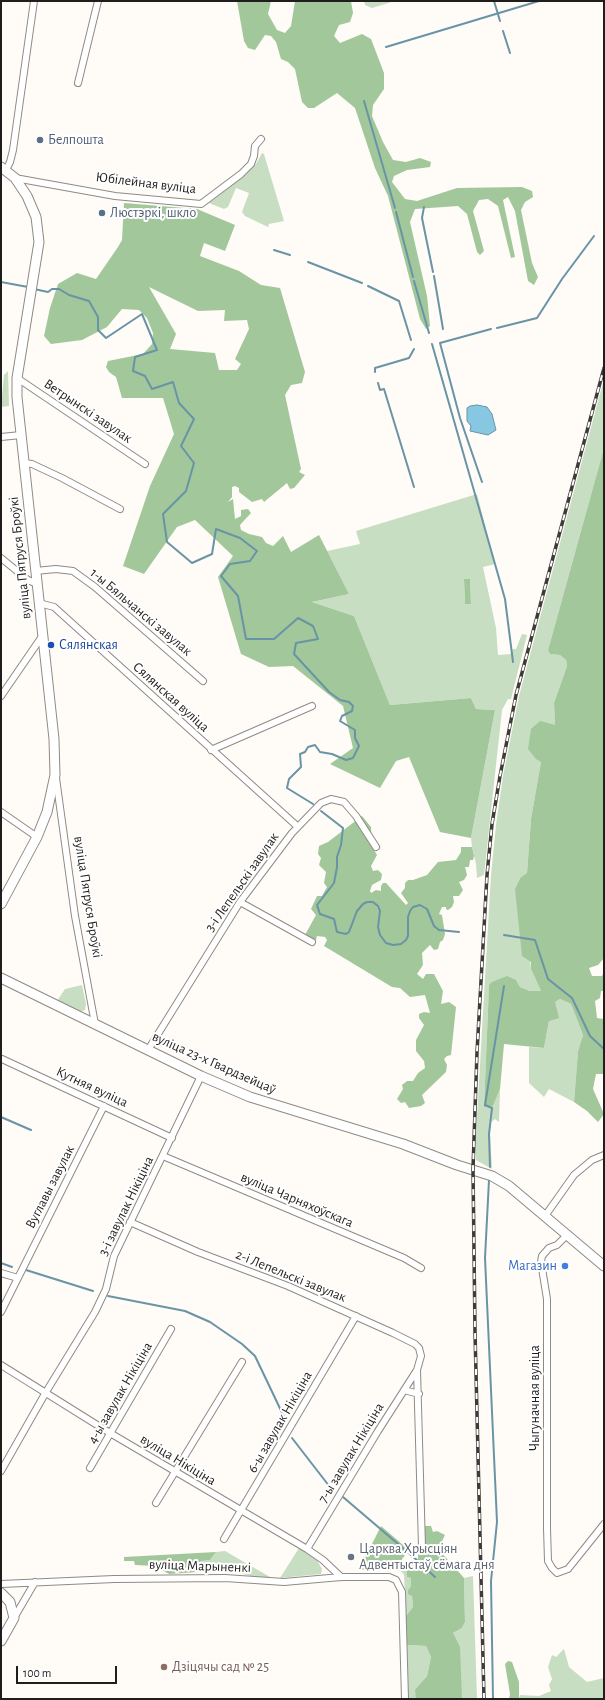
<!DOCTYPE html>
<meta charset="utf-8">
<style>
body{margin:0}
#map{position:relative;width:605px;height:1700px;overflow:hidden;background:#fffbf7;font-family:"Alegreya Sans",sans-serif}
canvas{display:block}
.frame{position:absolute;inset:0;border:2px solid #201e1c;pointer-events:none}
.scale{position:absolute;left:16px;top:1666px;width:101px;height:18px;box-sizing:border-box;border:2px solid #201e1c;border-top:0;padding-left:5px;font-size:12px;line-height:14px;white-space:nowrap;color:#201e1c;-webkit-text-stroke:3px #fff;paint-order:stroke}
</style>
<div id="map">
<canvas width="605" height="1700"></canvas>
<div class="frame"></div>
<div class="scale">100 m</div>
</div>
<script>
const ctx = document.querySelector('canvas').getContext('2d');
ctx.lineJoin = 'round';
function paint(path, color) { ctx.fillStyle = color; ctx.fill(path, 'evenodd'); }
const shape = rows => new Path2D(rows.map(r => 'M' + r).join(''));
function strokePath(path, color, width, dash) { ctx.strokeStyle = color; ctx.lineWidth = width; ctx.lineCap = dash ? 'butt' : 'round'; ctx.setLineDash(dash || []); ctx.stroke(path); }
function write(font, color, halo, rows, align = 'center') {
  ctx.font = font + ' "Alegreya Sans",sans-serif'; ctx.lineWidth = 4; ctx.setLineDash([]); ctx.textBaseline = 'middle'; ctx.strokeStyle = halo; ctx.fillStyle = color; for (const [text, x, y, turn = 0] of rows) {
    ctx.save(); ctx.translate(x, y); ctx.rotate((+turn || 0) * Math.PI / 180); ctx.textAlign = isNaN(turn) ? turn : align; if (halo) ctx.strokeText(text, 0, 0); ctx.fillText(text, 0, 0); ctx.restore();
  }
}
paint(shape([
 [364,1,395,1,372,8,365,5],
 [262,153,264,154,284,221,269,224,268,227,245,216,242,212,249,193,236,188,228,207,224,209,209,203,244,176,256,164],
 [8,371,9,406,1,407,4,375],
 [604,379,604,448,548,650,551,654,560,655,566,660,567,666,554,703,555,725,541,762,531,819,527,873,521,877,531,969,541,991,530,991,520,987,516,980,489,985,484,1106,493,1106,500,1089,499,1122,495,1119,491,1122,490,1134,492,1169,476,1160,476,1134,491,875,496,825,503,776,519,696],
 [477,494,495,564,483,567,496,628,498,655,511,654,513,649,516,649,522,634,527,635,511,699,508,699,502,710,484,875,477,878,476,864,472,847,471,838,495,710,476,709,471,698,390,705,354,616,312,602,349,594,327,551,360,544,356,531],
 [464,579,470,579,471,603,465,604],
 [82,985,86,1004,85,1010,80,1012,57,1001,65,989],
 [560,999,571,1004,583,1035,578,1051,574,1102,549,1089,544,1097,529,1083,529,1047,544,1048,549,1021,555,1002],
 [299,1548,317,1560,322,1569,321,1574,280,1578],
 [225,1551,270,1577,254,1577,235,1572,197,1572,201,1561,210,1560,216,1552],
 [403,1568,406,1569,407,1577,411,1578,411,1586,408,1590,412,1596,413,1607,406,1616,404,1575,402,1572,394,1569],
 [473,1576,477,1699,462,1699,453,1633,462,1628,465,1622,464,1578],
 [407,1645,426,1646,431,1657,427,1676,416,1690,416,1699,408,1699],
 [564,1649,569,1667,587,1682,604,1678,604,1699,519,1699,520,1695,539,1696,551,1691,549,1685,552,1679,548,1667,552,1655,556,1657]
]), '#c7dec2');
paint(shape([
 [237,1,271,1,268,14,277,30,285,33,291,26,295,1,351,1,353,13,350,22,339,25,334,36,340,43,362,34,371,39,384,73,384,89,373,105,372,116,383,142,393,160,406,162,420,158,431,162,430,167,407,170,394,176,392,182,405,199,417,201,457,188,522,187,532,191,533,197,525,202,521,210,532,263,538,277,534,285,528,281,515,211,508,197,503,200,515,257,511,258,498,206,488,199,479,200,473,211,484,251,480,255,477,252,467,214,458,206,415,209,410,222,427,296,430,326,426,329,420,319,388,196,375,168,355,108,337,93,314,108,308,108,302,102,295,69,288,62,281,59,276,42,271,36,265,35,255,50,248,48,244,41],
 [124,203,197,209,235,225,225,251,204,243,200,256,239,271,261,285,280,288,305,372,302,383,291,385,285,395,301,469,299,472,305,475,294,488,290,489,287,483,264,502,262,499,252,502,239,492,239,488,235,486,232,487,232,497,228,502,233,499,235,519,241,516,241,510,248,509,251,513,240,525,241,530,249,534,262,537,266,543,273,546,283,536,291,552,319,535,349,594,312,602,354,616,390,705,471,698,476,709,495,710,471,838,440,832,409,757,396,761,380,788,330,764,353,748,343,706,293,666,269,667,241,654,218,577,233,556,195,520,177,527,144,574,123,566,150,486,174,434,163,398,122,398,116,377,109,372,106,367,108,361,143,354,152,344,153,333,147,318,139,310,122,309,107,327,82,340,51,344,44,336,50,308,58,284,77,273,96,279,118,247,122,240],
 [149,287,198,311,225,310,224,321,247,320,249,329,235,359,241,364,237,370,219,370,215,353,170,349,176,334],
 [604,448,604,958,598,965,589,968,592,976,602,976,604,972,604,991,601,991,600,998,595,1001,597,1018,604,1019,604,1074,596,1074,593,1089,604,1114,598,1122,587,1111,574,1102,578,1051,583,1035,571,1004,560,999,555,1002,559,1018,549,1021,544,1048,504,1044,500,1089,493,1106,484,1107,489,985,492,982,507,976,516,980,520,987,530,991,541,991,531,969,531,962,522,956,515,889,521,877,527,873,531,819,541,762,536,759,528,749,531,729,540,721,555,725,554,703,567,666,566,660,560,655,550,654,548,650],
 [464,579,470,579,471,604,465,604],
 [362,816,371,827,372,847,377,855,371,866,373,871,378,870,382,874,381,880,372,885,370,891,371,893,376,890,381,891,381,886,383,883,386,883,406,905,408,903,401,893,405,888,405,883,408,880,413,880,427,875,438,862,456,860,461,852,461,847,472,847,474,856,473,860,470,860,469,867,465,867,467,875,464,880,459,882,463,890,459,896,453,896,454,902,452,907,448,910,446,909,446,907,442,907,439,914,442,915,445,934,443,940,440,942,438,949,434,950,430,945,422,953,423,965,417,974,423,979,426,974,434,974,443,991,441,1004,449,1002,456,1007,451,1055,447,1056,444,1059,447,1065,446,1072,422,1095,425,1103,421,1106,409,1108,405,1102,401,1103,397,1099,403,1089,402,1085,407,1081,413,1081,418,1073,425,1068,424,1061,416,1051,416,1040,424,1025,419,1018,419,1014,424,1012,430,1013,425,995,410,997,400,988,392,987,324,946,327,940,325,937,317,936,316,940,313,941,305,935,316,915,311,909,317,896,322,896,327,887,324,883,326,872,319,865,321,858,318,854,319,846,328,842],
 [381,1526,409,1550,402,1559,403,1568,359,1570],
 [424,1526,431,1526,433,1532,437,1531,445,1535,438,1549,464,1578,465,1622,462,1628,453,1633,460,1647,462,1699,416,1699,415,1690,427,1676,431,1657,426,1646,407,1645,406,1616,413,1607,412,1596,408,1594,408,1590,411,1586,411,1578,407,1577,406,1569,418,1561,418,1536],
 [216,1552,210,1560,201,1561,197,1572,169,1574,155,1566,135,1565,134,1561,124,1561,124,1557],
 [508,1661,512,1662,519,1682,519,1699,509,1699,510,1694,505,1664]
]), '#a2c79b');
const water = shape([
 [477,405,487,407,492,414,496,430,488,435,470,431,471,426,467,421,467,408,470,406,477,405]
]);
paint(water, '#88c7e1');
strokePath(water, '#6994a6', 1);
strokePath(shape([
 [494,1,500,21],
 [503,31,510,53],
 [386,47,539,1],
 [364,101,395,208],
 [424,207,422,218,433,272],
 [396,212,413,277],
 [274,250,290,255],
 [308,262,362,283],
 [434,276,443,329],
 [414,281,429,333],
 [1,282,28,287],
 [368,286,399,301,411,340],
 [34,289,48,292,52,289,59,289,69,295,89,301,98,317,98,330,106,338,142,314,157,350,135,357,133,371,145,376,152,389,173,382,179,403,194,419,181,446,194,463,186,491,163,514,167,542,192,563,212,554,216,529,240,538,257,551,250,561,230,564,221,576,238,596,246,639,274,639,298,618,313,626,318,639,296,643,294,654,329,692,340,700,349,702,353,706,352,711,342,716,340,721,355,730,355,738,359,746,353,758,346,760,332,754,320,752,315,745,308,747,305,752,300,754,301,767,289,779,287,788,313,804],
 [497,328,537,318,562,279,594,236],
 [432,344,505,599,513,662],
 [375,372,375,368,409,358,414,349],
 [378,383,380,390,384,389,414,487],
 [482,482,460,418,440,343,491,329],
 [321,811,343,828,341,845,337,857,337,867,334,883,317,905,320,914,334,919,337,932,346,934,349,932,357,911,363,904,367,902,373,902,378,906,380,911,378,927,380,935,386,943,393,945,401,944,406,940,408,936,408,917,410,911,413,907,420,905,427,909,434,926,439,930,459,932],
 [504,935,535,940,548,979,572,998,590,1036,604,1049],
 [1,1117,31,1130],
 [490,1167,489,1134,492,1108,485,1105,504,986],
 [489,1180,485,1258,497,1522,491,1581,493,1699],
 [1,1263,12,1267],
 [26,1270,93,1291],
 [108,1296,185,1311,210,1322,242,1344,255,1356,286,1421],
 [292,1438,333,1491],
 [343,1497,418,1561],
 [423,1566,435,1577]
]), '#6994a6', 2);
const street = shape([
 [78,83,98,1],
 [6,170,10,162,13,150,34,1],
 [15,178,115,196,201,204,241,174,251,164,254,156,255,146,261,139],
 [17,378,145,464],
 [1,437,21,435],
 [24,463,32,464,62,478,120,509],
 [1,558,28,580,37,584],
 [35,571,56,569,73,571,95,587,203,681],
 [39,603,54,607,297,826],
 [1,696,43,635],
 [211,750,312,706],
 [56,778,75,916,95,1024],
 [1,812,37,837],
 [240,902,312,942],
 [148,1050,240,902,292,833,321,803,331,799,344,802,356,816,376,847],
 [2,1059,172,1138],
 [163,1156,404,1258,421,1268],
 [545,1216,574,1175,592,1160,604,1155],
 [130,1222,198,1252,288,1286,393,1333,415,1344,419,1348,421,1356,417,1370,378,1431,307,1549],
 [567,1235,557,1245,549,1248,542,1256,541,1262,547,1299,547,1528,548,1561,552,1568,557,1573,568,1569,604,1524],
 [1,1273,18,1278],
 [1,1312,104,1106],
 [1,1365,110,1433,307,1549,323,1560,341,1577],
 [417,1370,422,1547],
 [404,1390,419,1394],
 [90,1468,171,1329],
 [1,1471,46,1392,95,1312,106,1289,114,1256,201,1076],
 [156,1503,242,1362],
 [224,1539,356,1316],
 [1,1584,114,1579,225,1578,284,1582,341,1577,389,1577,396,1580,402,1592,405,1699],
 [14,1618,35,1582]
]);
const secondary = shape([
 [1,167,15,178,27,196,36,217,39,242,17,378,17,397,54,739,55,775,47,812,37,837,1,904],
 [1,978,201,1076,250,1097,403,1144,457,1165,492,1176,509,1186,604,1266],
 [1,1593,10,1602,14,1618,1,1641]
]);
strokePath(street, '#908a84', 8);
strokePath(secondary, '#908a84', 11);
strokePath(street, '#fff', 6);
strokePath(secondary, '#fff', 9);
const rail = shape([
 [484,1699,475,1332,473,1169,477,1052,487,875,492,824,500,776,516,695,604,368]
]);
strokePath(rail, '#3d3a38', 3.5);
strokePath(rail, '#fff', 2, [6]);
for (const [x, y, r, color] of [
 [40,140,4,"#5c6f8a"],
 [102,213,4,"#5c6f8a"],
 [51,645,4,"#1a4fb4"],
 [565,1266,4,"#3f7fe0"],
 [351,1557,4,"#6b7280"],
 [164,1667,4,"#8d6e63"]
]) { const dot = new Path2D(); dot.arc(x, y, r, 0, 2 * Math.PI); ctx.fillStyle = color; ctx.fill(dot); strokePath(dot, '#fff', 1.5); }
write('14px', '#4e5e75', '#fff', [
 ["Белпошта",48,140],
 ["Люстэркі, шкло",110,213]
], 'left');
write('14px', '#201e1c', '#fff', [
 ["Юбілейная вуліца",146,183,7],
 ["Ветрынскі завулак",88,411,34],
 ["вуліца Пятруся Броўкі",20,558,-96],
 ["1-ы Бяльчанскі завулак",141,612,40],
 ["Сялянская вуліца",171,697,42],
 ["3-і Лепельскі завулак",242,882,-55],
 ["вуліца Пятруся Броўкі",88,897,81],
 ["вуліца 23-х Гвардзейцаў",214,1063,24],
 ["Кутняя вуліца",92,1087,25],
 ["Вуглавы завулак",50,1187,-63],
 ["вуліца Чарняхоўскага",297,1200,23],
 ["3-і завулак Нікіціна",126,1206,-64],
 ["2-і Лепельскі завулак",291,1276,22],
 ["4-ы завулак Нікіціна",120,1393,-60],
 ["Чыгуначная вуліца",535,1398,-90],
 ["6-ы завулак Нікіціна",280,1422,-60],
 ["7-ы завулак Нікіціна",351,1453,-59],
 ["вуліца Нікіціна",178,1460,31],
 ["вуліца Марыненкі",200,1566,2]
]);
write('14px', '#164399', '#fff', [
 ["Сялянская",59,645]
], 'left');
write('14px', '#366cbe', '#fff', [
 ["Магазин",557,1266]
], 'right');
write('14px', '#5b616d', '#fff', [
 ["Царква Хрысціян",359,1549],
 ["Адвентыстаў сёмага дня",359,1565]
], 'left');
write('14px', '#785e54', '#fff', [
 ["Дзіцячы сад № 25",172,1667]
], 'left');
</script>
